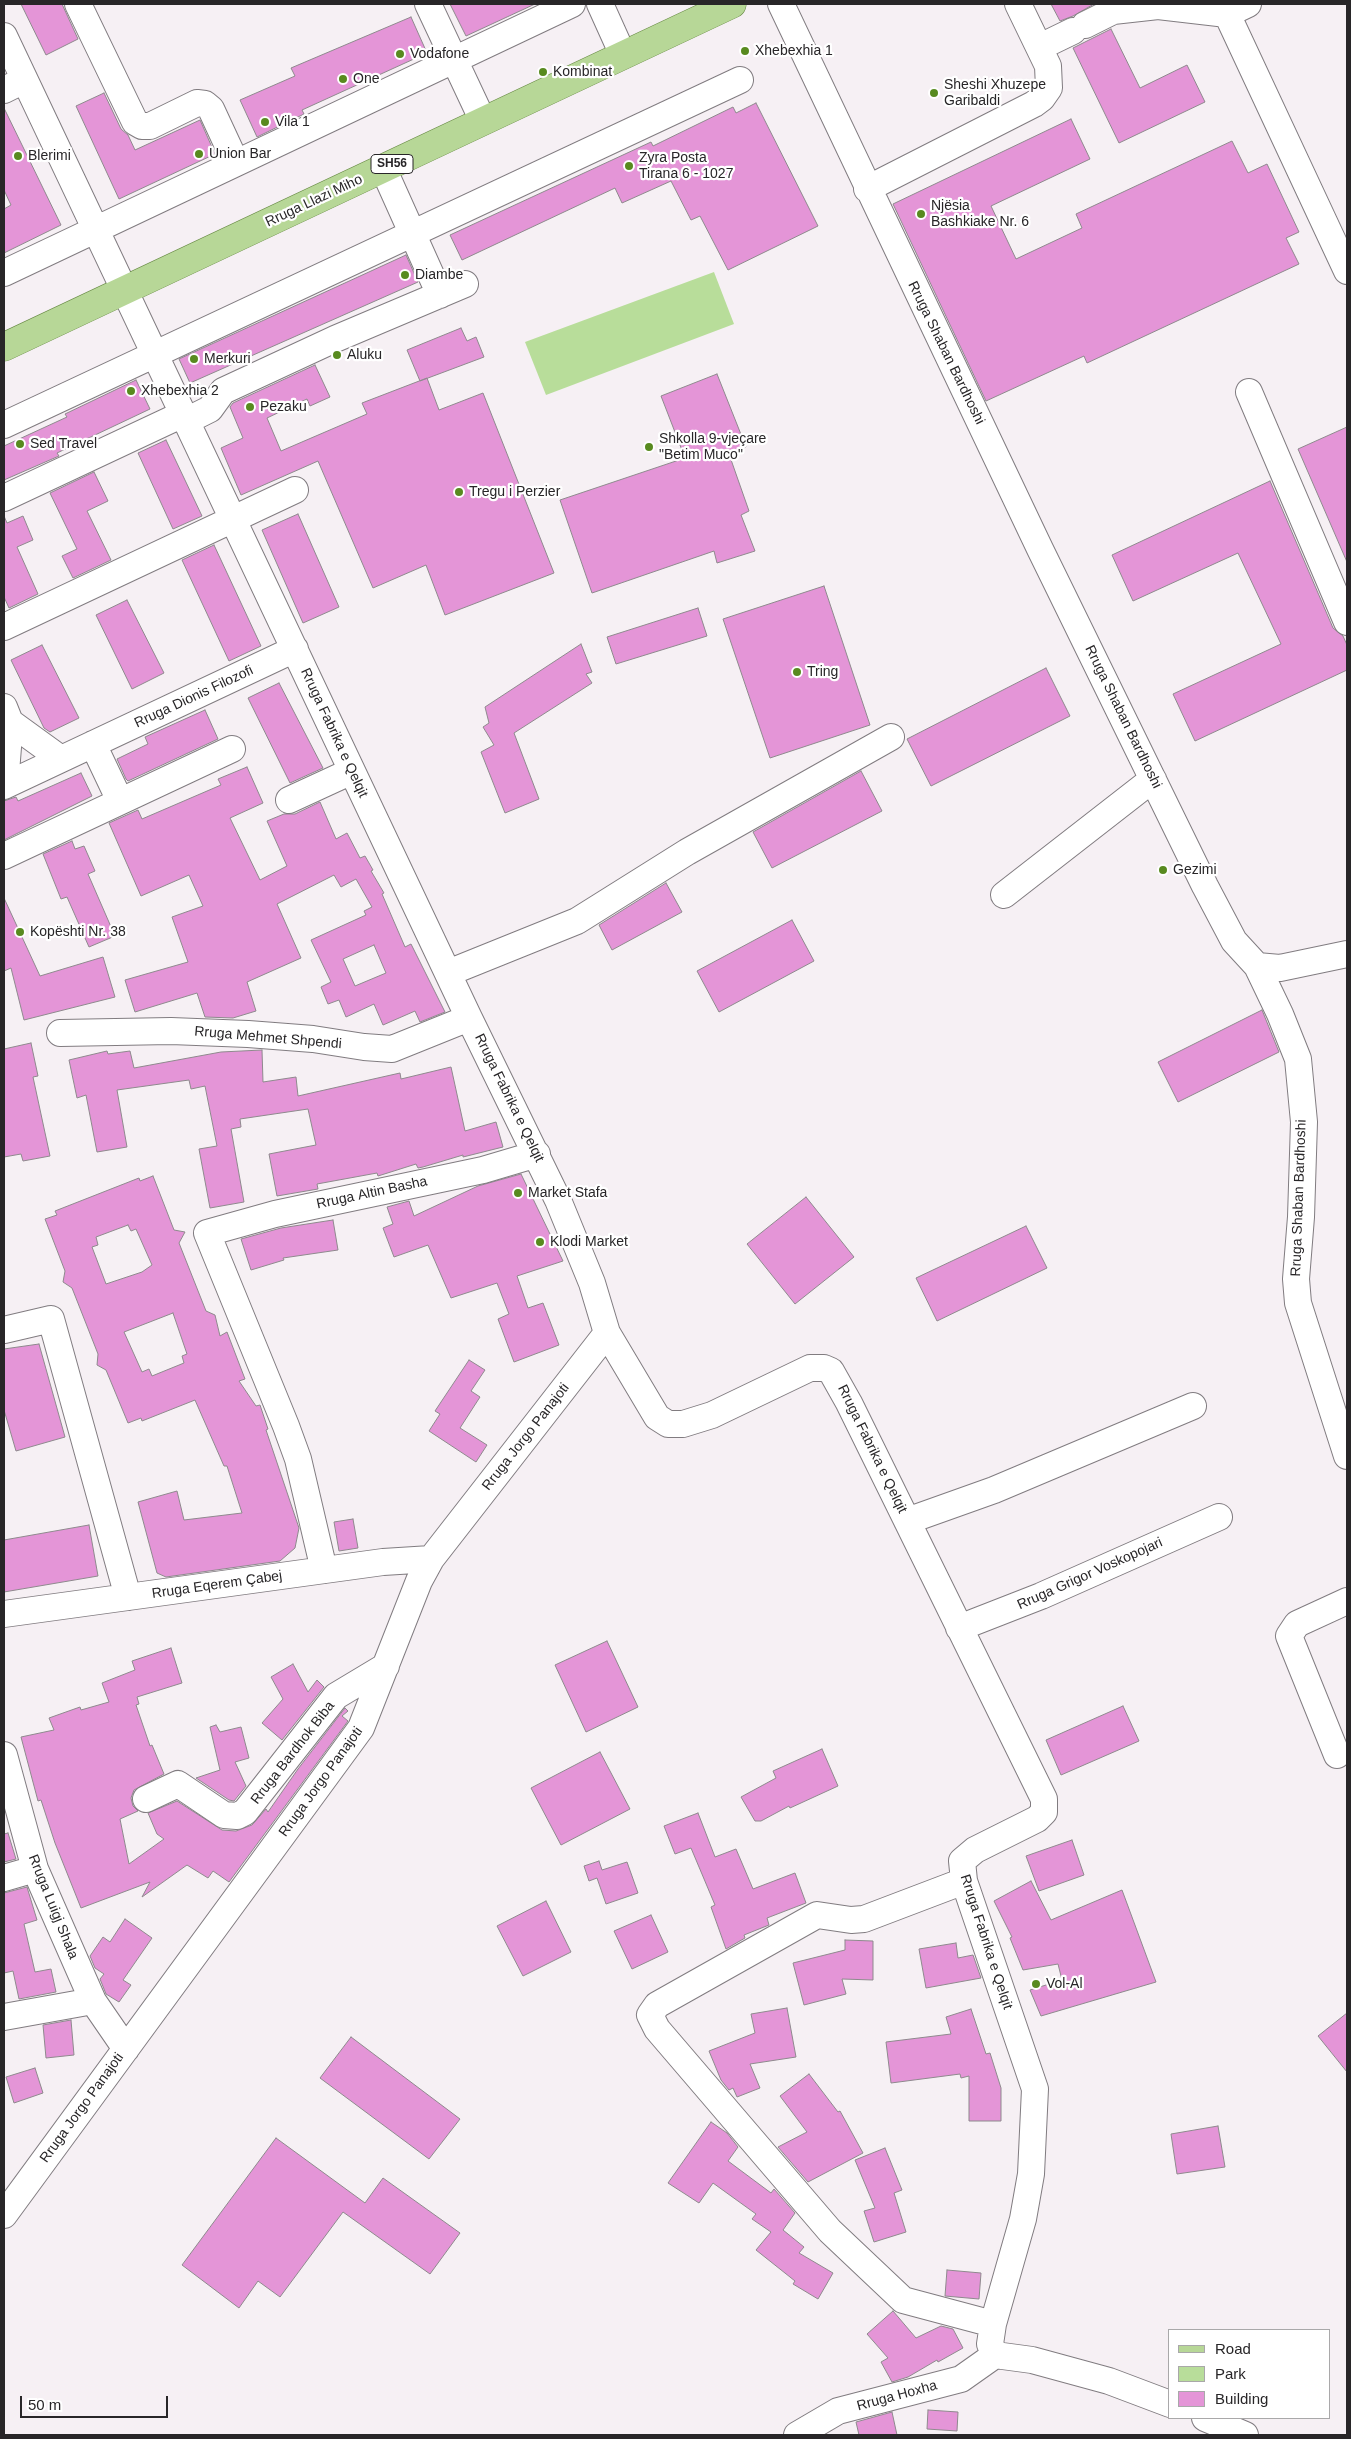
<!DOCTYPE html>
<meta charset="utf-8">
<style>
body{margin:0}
#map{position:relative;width:1351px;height:2439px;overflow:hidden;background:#f6f0f4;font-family:Arial,sans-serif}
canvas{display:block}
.frame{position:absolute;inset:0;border:5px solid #282628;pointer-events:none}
.legend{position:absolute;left:1168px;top:2329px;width:162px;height:90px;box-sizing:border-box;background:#fff;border:1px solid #a9a8a9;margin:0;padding:6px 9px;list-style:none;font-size:15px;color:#282628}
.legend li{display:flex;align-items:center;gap:10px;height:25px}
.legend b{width:25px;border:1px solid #a9a8a9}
.scale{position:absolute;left:20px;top:2396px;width:148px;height:22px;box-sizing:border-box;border:2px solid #282628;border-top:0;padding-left:6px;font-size:15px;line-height:18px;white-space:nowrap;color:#282628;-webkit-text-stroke:4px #fff;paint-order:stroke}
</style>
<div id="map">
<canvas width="1351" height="2439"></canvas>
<div class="frame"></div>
<ul class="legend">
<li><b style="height:6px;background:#b7d797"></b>Road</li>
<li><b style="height:14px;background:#b8dd9a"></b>Park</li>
<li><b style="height:14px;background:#e495d7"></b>Building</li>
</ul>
<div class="scale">50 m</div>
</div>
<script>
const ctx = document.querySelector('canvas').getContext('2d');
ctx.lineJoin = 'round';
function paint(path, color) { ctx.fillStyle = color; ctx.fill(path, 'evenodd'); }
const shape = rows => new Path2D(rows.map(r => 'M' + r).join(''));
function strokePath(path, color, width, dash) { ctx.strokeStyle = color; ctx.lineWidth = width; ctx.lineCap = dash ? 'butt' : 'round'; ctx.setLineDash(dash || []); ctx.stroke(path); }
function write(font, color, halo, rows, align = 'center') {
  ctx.font = font + ' Arial,sans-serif'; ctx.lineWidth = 4.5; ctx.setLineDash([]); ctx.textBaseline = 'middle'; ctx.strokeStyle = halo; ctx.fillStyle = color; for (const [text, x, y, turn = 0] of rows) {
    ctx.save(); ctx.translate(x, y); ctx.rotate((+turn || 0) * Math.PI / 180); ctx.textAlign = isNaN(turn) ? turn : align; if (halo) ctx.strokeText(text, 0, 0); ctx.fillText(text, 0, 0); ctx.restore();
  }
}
paint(shape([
 [714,272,734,324,546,395,525,342]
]), '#b8dd9a');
const building = shape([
 [21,4,62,4,78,39,46,55,21,4],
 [450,4,535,4,466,36,450,4],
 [1051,4,1094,4,1073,16,1060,21,1051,4],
 [411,17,427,53,302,110,304,114,257,137,240,100,295,76,291,68,411,17],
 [1111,29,1140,88,1187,65,1205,102,1119,143,1073,48,1111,29],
 [104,93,121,129,128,135,135,150,200,120,215,154,119,199,76,106,104,93],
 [756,103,818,226,728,270,700,216,691,220,671,181,622,203,615,188,462,260,450,235,651,142,653,146,733,107,736,113,756,103],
 [4,108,61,225,4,253,4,209,11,205,4,190,4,108],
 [1071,119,1090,159,991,206,1016,259,1082,228,1076,214,1232,141,1248,173,1267,164,1299,232,1286,238,1299,264,1087,363,1084,356,986,401,893,204,1071,119],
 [406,255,418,282,190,383,179,359,406,255],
 [461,328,467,341,476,337,484,357,420,381,407,350,461,328],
 [315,365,330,397,310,406,307,399,267,418,281,451,367,414,362,403,427,378,439,410,483,393,554,573,445,615,426,565,373,588,318,461,241,495,221,448,243,438,230,407,233,403,315,365],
 [717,374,746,447,729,454,749,511,741,515,755,551,717,563,714,551,592,593,560,500,685,458,661,396,717,374],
 [136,380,150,409,57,453,59,456,4,480,4,446,67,417,65,414,136,380],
 [1347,427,1347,562,1298,449,1347,427],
 [166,440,202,516,173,529,138,453,166,440],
 [94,472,108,501,87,511,111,560,73,578,62,556,77,549,50,493,94,472],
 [1270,481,1333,628,1343,636,1347,645,1347,670,1195,741,1173,694,1281,644,1238,553,1133,601,1112,555,1270,481],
 [298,514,339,607,303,623,262,530,298,514],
 [4,516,7,523,23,516,33,540,17,547,38,594,9,608,4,597,4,516],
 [214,545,261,646,229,661,182,560,214,545],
 [824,586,870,725,770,758,723,619,824,586],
 [127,600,164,673,132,689,96,615,127,600],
 [698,608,707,636,616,664,607,637,698,608],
 [581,644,592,672,586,674,592,683,514,733,539,799,505,813,481,752,494,745,483,727,489,723,485,707,581,644],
 [42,645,79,718,50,732,44,728,11,660,42,645],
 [1046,668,1070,716,931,786,907,739,1046,668],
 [279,683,323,768,290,783,248,698,279,683],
 [205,710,218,739,128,781,126,779,117,759,148,744,145,737,205,710],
 [247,767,263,803,230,818,260,880,287,866,267,821,284,814,295,814,320,802,336,839,347,833,360,858,365,856,373,870,371,871,384,893,382,894,405,947,411,944,445,1012,420,1022,415,1011,383,1025,374,1004,346,1017,339,1000,328,1004,321,987,331,982,311,940,366,915,364,911,372,907,356,879,341,887,334,875,277,904,301,958,247,982,256,1011,233,1018,205,1017,197,993,135,1012,125,980,188,962,172,917,203,906,189,875,141,896,109,823,138,810,142,819,221,785,218,779,247,767],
 [374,945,386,973,355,986,343,959,374,945],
 [861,771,882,811,772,868,753,832,861,771],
 [81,773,92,796,4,840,4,801,16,797,18,801,81,773],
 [72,841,75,849,84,846,95,871,88,874,115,936,89,947,67,897,61,899,43,854,72,841],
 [666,883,682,912,612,950,599,925,666,883],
 [4,898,40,976,103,957,115,997,24,1020,11,968,4,971,4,898],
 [792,920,814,961,719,1012,697,971,792,920],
 [1262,1010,1279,1052,1178,1102,1158,1062,1262,1010],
 [31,1043,38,1076,33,1077,50,1156,23,1161,21,1154,4,1157,4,1049,31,1043],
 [262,1050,263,1082,296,1077,298,1096,400,1073,401,1079,451,1067,465,1131,496,1122,503,1147,463,1157,463,1155,423,1167,418,1168,416,1164,378,1176,377,1173,317,1184,318,1189,277,1196,269,1154,316,1145,308,1109,240,1119,241,1127,231,1129,244,1202,210,1208,199,1149,217,1146,205,1086,191,1089,189,1080,117,1090,127,1147,97,1152,86,1095,77,1098,69,1060,107,1051,108,1054,130,1051,134,1068,221,1052,262,1050],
 [521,1174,563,1261,517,1276,528,1308,543,1303,559,1345,514,1362,498,1319,509,1314,497,1283,451,1298,428,1245,394,1257,383,1228,393,1224,387,1207,409,1201,414,1216,478,1186,521,1174],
 [153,1176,174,1230,185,1232,179,1243,206,1311,215,1315,220,1336,227,1332,245,1379,239,1381,256,1406,260,1405,268,1429,266,1430,299,1528,295,1548,280,1561,166,1577,157,1573,138,1502,177,1491,184,1520,242,1513,227,1466,224,1466,195,1400,142,1421,141,1418,128,1423,106,1370,97,1365,98,1354,72,1288,63,1282,65,1271,45,1219,57,1215,55,1211,139,1178,140,1181,153,1176],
 [128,1225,131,1231,136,1229,152,1265,142,1272,106,1284,92,1247,98,1245,96,1237,128,1225],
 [173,1313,187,1354,182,1356,184,1363,152,1376,149,1369,142,1372,124,1332,173,1313],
 [806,1197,854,1257,795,1304,747,1244,806,1197],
 [333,1220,338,1250,283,1258,284,1260,251,1270,241,1239,281,1228,333,1220],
 [1026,1226,1047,1268,937,1321,916,1278,1026,1226],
 [39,1344,65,1437,16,1451,4,1410,4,1349,39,1344],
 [469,1360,485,1370,471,1391,480,1397,460,1428,487,1445,476,1462,429,1431,440,1414,435,1411,469,1360],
 [353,1519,358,1548,339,1551,334,1522,353,1519],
 [89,1525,98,1576,4,1592,4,1540,89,1525],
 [607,1641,638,1707,586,1732,555,1665,607,1641],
 [171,1648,182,1683,137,1697,139,1704,136,1705,150,1746,152,1745,164,1774,134,1790,131,1798,133,1806,138,1811,120,1819,129,1864,164,1839,157,1834,148,1813,177,1801,222,1830,236,1831,252,1825,266,1809,268,1812,298,1769,345,1708,348,1711,342,1716,348,1721,229,1882,213,1871,208,1878,187,1865,142,1897,150,1882,81,1908,55,1843,41,1800,38,1801,21,1737,54,1730,49,1718,80,1707,81,1710,109,1702,102,1683,135,1670,132,1661,171,1648],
 [293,1664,308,1692,317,1680,324,1687,282,1740,262,1723,283,1699,271,1677,293,1664],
 [1123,1706,1139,1741,1061,1775,1046,1740,1123,1706],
 [216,1725,220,1732,241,1727,249,1758,235,1762,246,1786,234,1801,229,1800,196,1778,220,1770,210,1727,216,1725],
 [822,1749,838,1786,790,1808,789,1806,761,1821,755,1821,741,1797,776,1778,773,1771,822,1749],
 [600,1752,630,1809,561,1845,531,1788,600,1752],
 [698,1813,715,1857,736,1849,753,1889,795,1873,806,1903,767,1918,769,1925,744,1935,745,1938,726,1949,711,1907,715,1905,691,1848,675,1854,664,1826,698,1813],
 [8,1833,16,1859,4,1862,4,1834,8,1833],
 [1072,1840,1084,1875,1039,1891,1026,1856,1072,1840],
 [599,1861,602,1870,627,1862,638,1893,606,1904,597,1878,589,1881,584,1866,599,1861],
 [1031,1881,1051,1920,1122,1890,1156,1982,1041,2016,1030,1990,1062,1980,1058,1964,1023,1970,1010,1938,1012,1937,994,1901,1031,1881],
 [27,1887,37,1920,24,1924,35,1972,51,1969,56,1992,19,1999,13,1971,4,1973,4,1893,27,1887],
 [546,1901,571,1952,523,1976,497,1926,546,1901],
 [651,1915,668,1952,632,1969,614,1931,651,1915],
 [125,1919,152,1938,123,1980,131,1985,119,2002,106,1994,100,1979,104,1974,95,1968,90,1956,103,1937,110,1942,125,1919],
 [845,1940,873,1941,873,1980,842,1979,846,1994,804,2005,793,1963,845,1950,845,1940],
 [956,1943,958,1958,973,1955,981,1978,926,1988,919,1949,956,1943],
 [787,2008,796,2057,750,2064,760,2088,737,2097,733,2088,729,2090,721,2080,709,2051,755,2033,751,2014,787,2008],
 [971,2009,986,2054,990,2053,1001,2088,1001,2121,969,2121,969,2076,961,2078,960,2074,891,2083,886,2042,951,2034,946,2017,971,2009],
 [1347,2013,1347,2072,1318,2036,1347,2013],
 [71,2020,74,2055,46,2058,43,2025,71,2020],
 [351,2037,460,2119,429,2159,320,2078,351,2037],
 [35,2068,43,2093,14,2103,6,2077,35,2068],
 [809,2074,838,2112,840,2111,863,2153,808,2182,778,2147,807,2132,780,2096,809,2074],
 [711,2122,727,2133,738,2147,728,2161,771,2193,774,2189,795,2213,783,2230,804,2247,799,2253,833,2273,818,2299,793,2284,795,2281,756,2250,771,2232,752,2219,756,2214,713,2183,699,2203,668,2183,711,2122],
 [1218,2126,1225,2167,1177,2174,1171,2134,1218,2126],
 [276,2138,365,2203,383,2178,460,2233,430,2274,343,2212,280,2297,258,2281,239,2308,182,2265,276,2138],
 [885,2148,902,2190,894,2193,906,2232,874,2242,864,2211,875,2208,855,2160,885,2148],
 [947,2270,981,2273,979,2299,945,2296,947,2270],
 [893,2311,916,2338,941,2326,953,2329,963,2348,938,2362,937,2360,908,2377,892,2382,881,2362,888,2358,867,2334,893,2311],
 [928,2410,958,2412,957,2431,927,2429,928,2410],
 [892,2412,897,2435,859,2435,856,2422,892,2412]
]);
paint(building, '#e495d7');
strokePath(building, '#8e898d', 1);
const minor = shape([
 [78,4,135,122,142,126,150,126,197,103,205,104,211,109,236,163],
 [428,4,483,121],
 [600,4,623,55],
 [781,4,1040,549,1205,886,1234,941,1257,966,1280,1014,1298,1059,1304,1122,1301,1217,1296,1279,1298,1303,1347,1456],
 [1227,14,1347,271],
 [1085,25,1113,11,1158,6,1227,14,1248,4],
 [4,36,469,1018,558,1200,592,1283,607,1333,657,1417,668,1424,683,1424,712,1415,810,1368,824,1368,831,1371,849,1403,1044,1799,1044,1812,1037,1819,975,1850,962,1861,964,1881,1035,2089,1031,2174,1023,2219,993,2324,990,2344,995,2355],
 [1040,47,1073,31],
 [4,90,24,80],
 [383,168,440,295],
 [867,189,1034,104,1042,98,1049,88,1048,66,1018,4],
 [4,273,572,4],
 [1249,392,1347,622],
 [186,421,210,409,223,391,335,339,465,284],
 [4,425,740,80],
 [4,498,183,414],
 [4,627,295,490],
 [4,707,10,722,61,759],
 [93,744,120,801],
 [5,785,10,722],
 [4,786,295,649],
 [289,800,352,771],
 [4,856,232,749],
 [1004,895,1153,779],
 [1257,966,1280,968,1347,954],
 [448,973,577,921,687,852,891,737],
 [60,1033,171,1031,248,1034,313,1039,364,1047,392,1049,469,1018],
 [4,1330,51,1319,128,1597],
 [907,1521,994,1490,1193,1406],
 [324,1570,298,1459,286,1426,207,1233,275,1214,483,1170,537,1154],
 [4,1614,383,1562,431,1559],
 [959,1628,1041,1596,1219,1517],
 [4,1755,35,1869,93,2001,126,2049],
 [1337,1755,1289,1636,1297,1624,1347,1601],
 [146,1799,178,1784,224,1815,237,1816,245,1812,336,1696,386,1666],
 [4,1878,35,1869],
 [964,1881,864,1919,851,1920,817,1915,657,2005,650,2015,657,2029,830,2231,903,2300,993,2324],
 [4,2017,93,2001],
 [4,2215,361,1728,419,1581,431,1559,607,1333],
 [995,2355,1032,2360,1109,2381,1170,2404],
 [1205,2418,1245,2435],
 [797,2435,838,2411,961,2379,995,2355]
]);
const major = shape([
 [4,347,732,4]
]);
strokePath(minor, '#817c80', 28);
strokePath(major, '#668843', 29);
strokePath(minor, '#fff', 26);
strokePath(major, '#b7d797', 28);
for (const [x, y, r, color] of [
 [745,51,5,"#588a1f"],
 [400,54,5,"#588a1f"],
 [543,72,5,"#588a1f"],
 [343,79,5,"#588a1f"],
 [934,93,5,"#588a1f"],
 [265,122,5,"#588a1f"],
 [199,154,5,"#588a1f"],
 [18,156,5,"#588a1f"],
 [629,166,5,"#588a1f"],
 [921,214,5,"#588a1f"],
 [405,275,5,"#588a1f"],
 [337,355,5,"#588a1f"],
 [194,359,5,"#588a1f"],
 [131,391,5,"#588a1f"],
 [250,407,5,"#588a1f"],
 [20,444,5,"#588a1f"],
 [649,447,5,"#588a1f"],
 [459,492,5,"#588a1f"],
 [797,672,5,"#588a1f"],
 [1163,870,5,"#588a1f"],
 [20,932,5,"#588a1f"],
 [518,1193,5,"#588a1f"],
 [540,1242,5,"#588a1f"],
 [1036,1984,5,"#588a1f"]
]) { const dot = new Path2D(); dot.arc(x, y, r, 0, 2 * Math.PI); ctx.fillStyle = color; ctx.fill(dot); strokePath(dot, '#fff', 2); }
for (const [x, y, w] of [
 [392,164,42]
]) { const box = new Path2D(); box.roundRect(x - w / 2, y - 9.5, w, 19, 4); ctx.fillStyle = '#fff'; ctx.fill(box); strokePath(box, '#282628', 1); }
write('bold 12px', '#282628', null, [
 ["SH56",392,164]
]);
write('14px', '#282628', '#fff', [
 ["Xhebexhia 1",755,51],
 ["Vodafone",410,54],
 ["Kombinat",553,72],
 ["One",353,79],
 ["Sheshi Xhuzepe",944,85],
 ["Garibaldi",944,101],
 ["Vila 1",275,122],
 ["Union Bar",209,154],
 ["Blerimi",28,156],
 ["Zyra Posta",639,158],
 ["Tirana 6 - 1027",639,174],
 ["Njësia",931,206],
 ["Bashkiake Nr. 6",931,222],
 ["Diambe",415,275],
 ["Aluku",347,355],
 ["Merkuri",204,359],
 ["Xhebexhia 2",141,391],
 ["Pezaku",260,407],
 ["Shkolla 9-vjeçare",659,439],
 ["\"Betim Muco\"",659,455],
 ["Sed Travel",30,444],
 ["Tregu i Perzier",469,492],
 ["Tring",807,672],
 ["Gezimi",1173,870],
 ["Kopështi Nr. 38",30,932],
 ["Market Stafa",528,1193],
 ["Klodi Market",550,1242],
 ["Vol-Al",1046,1984]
], 'left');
write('14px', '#282628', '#fff', [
 ["Rruga Llazi Miho",314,201,-25],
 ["Rruga Shaban Bardhoshi",946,353,64],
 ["Rruga Dionis Filozofi",194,697,-25],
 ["Rruga Shaban Bardhoshi",1123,717,64],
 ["Rruga Fabrika e Qelqit",334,733,65],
 ["Rruga Mehmet Shpendi",268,1038,5],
 ["Rruga Fabrika e Qelqit",509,1098,64],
 ["Rruga Altin Basha",372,1193,-12],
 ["Rruga Shaban Bardhoshi",1299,1198,-88],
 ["Rruga Jorgo Panajoti",526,1437,-52],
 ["Rruga Fabrika e Qelqit",872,1449,64],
 ["Rruga Grigor Voskopojari",1090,1574,-24],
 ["Rruga Eqerem Çabej",217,1585,-8],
 ["Rruga Bardhok Biba",293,1753,-52],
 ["Rruga Jorgo Panajoti",321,1782,-54],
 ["Rruga Luigj Shala",53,1907,68],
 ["Rruga Fabrika e Qelqit",986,1942,72],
 ["Rruga Jorgo Panajoti",82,2108,-54],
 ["Rruga Hoxha",897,2396,-15]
]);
</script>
